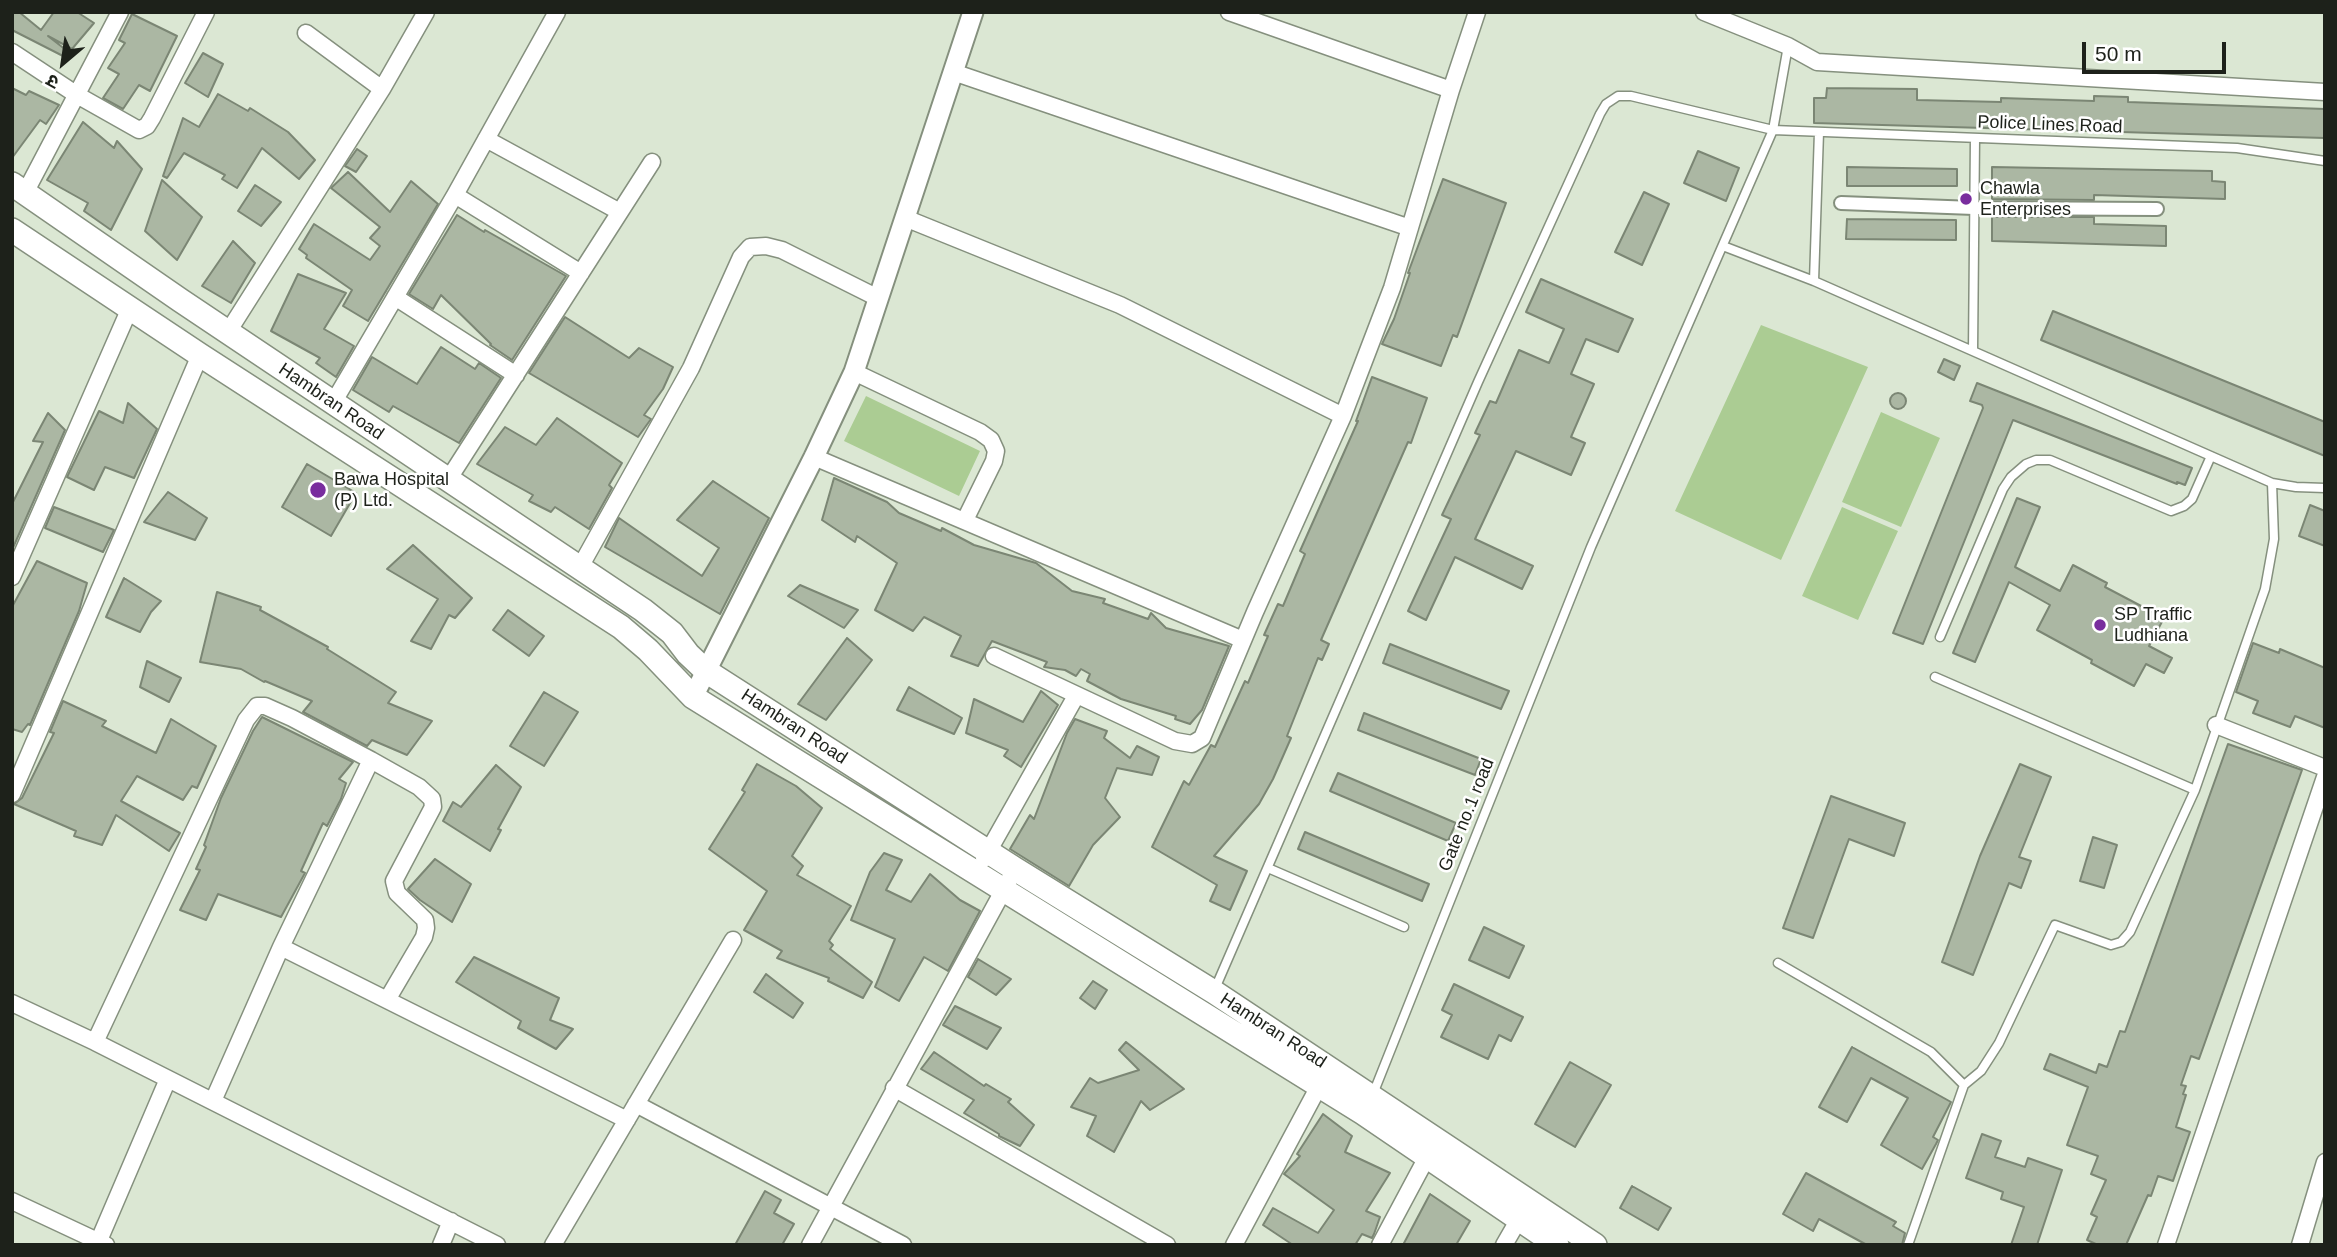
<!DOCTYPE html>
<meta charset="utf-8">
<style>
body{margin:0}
#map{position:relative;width:2337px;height:1257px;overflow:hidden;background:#dbe7d3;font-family:Helvetica,"Noto Sans Devanagari",sans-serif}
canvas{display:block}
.frame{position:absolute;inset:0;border:14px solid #1d211a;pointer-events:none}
.north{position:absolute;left:28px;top:28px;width:70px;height:70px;-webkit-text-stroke:5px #fff;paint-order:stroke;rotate:209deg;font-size:19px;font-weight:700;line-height:28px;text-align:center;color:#1d211a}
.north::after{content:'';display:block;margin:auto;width:24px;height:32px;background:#1d211a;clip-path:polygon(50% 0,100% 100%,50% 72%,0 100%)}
.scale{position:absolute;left:2082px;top:42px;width:144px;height:32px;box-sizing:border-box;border:4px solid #1d211a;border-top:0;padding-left:9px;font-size:21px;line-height:24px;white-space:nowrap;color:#1d211a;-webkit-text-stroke:5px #fff;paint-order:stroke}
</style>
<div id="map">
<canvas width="2337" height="1257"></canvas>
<div class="frame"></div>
<div class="north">उ</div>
<div class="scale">50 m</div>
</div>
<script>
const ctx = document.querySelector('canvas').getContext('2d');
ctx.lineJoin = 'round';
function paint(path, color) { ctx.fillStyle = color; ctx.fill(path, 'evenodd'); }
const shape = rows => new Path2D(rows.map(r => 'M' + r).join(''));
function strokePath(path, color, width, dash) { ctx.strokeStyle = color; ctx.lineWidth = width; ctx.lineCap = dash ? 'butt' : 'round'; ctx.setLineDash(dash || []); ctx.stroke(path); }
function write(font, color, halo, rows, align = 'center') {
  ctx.font = font + ' Helvetica,sans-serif'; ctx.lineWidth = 5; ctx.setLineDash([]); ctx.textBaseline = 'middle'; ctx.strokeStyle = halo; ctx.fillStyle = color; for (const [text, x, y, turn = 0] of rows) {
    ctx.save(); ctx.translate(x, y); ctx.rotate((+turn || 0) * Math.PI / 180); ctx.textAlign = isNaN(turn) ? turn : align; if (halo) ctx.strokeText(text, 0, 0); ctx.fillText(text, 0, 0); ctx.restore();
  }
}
paint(shape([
 [1761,325,1868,367,1781,560,1675,511],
 [866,396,980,451,959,496,844,441],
 [1881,412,1940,438,1901,527,1842,502],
 [1842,507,1898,531,1858,620,1802,596]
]), '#abcc93');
const building = shape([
 [12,12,19,12,41,30,54,12,77,12,94,23,72,49,48,36,66,50,63,56,12,30,12,12],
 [132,14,177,36,150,91,139,85,123,109,103,98,119,74,108,68,125,43,119,40,132,14],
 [203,53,223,64,208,97,185,83,203,53],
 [12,88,26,95,29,91,59,105,46,124,40,120,12,158,12,88],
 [1827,88,1917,89,1917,100,2001,102,2001,98,2094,101,2094,96,2128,97,2128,102,2325,109,2325,138,1814,123,1814,98,1826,98,1827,88],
 [218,94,248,111,250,108,288,132,315,160,299,179,262,148,237,188,222,179,225,175,184,153,167,178,163,176,183,118,199,127,218,94],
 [83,122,114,148,117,141,142,169,111,230,84,211,88,203,47,180,83,122],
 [357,149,367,156,356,172,345,166,357,149],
 [1698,151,1739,168,1726,201,1684,183,1698,151],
 [1847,167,1957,169,1957,186,1847,186,1847,167],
 [1992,167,2212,171,2212,181,2225,182,2225,199,2094,195,2094,200,1992,199,1992,167],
 [348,172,390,212,411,181,438,204,368,321,343,306,352,290,306,258,307,255,299,249,314,224,370,260,380,246,370,238,380,227,331,188,348,172],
 [1443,179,1506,203,1457,337,1453,335,1441,366,1382,344,1394,319,1410,273,1408,273,1443,179],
 [162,180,202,217,177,260,145,231,162,180],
 [255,185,281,202,261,226,238,211,255,185],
 [1644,192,1669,204,1642,265,1615,252,1644,192],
 [457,215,484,232,485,230,566,276,512,360,490,345,491,344,441,295,433,309,409,294,457,215],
 [1992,217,2094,217,2094,224,2166,226,2166,246,1992,241,1992,217],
 [1847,219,1956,220,1956,240,1846,239,1847,219],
 [233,241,255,263,231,303,202,286,233,241],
 [298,274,346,293,324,329,354,346,336,377,316,363,320,358,271,331,298,274],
 [1541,279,1633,319,1618,352,1586,339,1571,374,1594,384,1571,437,1585,443,1571,475,1516,451,1475,539,1533,566,1522,589,1455,557,1426,620,1408,611,1451,519,1442,515,1480,435,1475,433,1490,401,1496,403,1519,350,1549,363,1564,329,1526,312,1541,279],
 [2053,311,2325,422,2325,456,2041,340,2053,311],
 [565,317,629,358,639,348,673,367,663,389,644,415,651,419,638,437,529,373,565,317],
 [441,347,475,369,479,363,501,378,459,443,393,406,389,412,353,390,372,357,417,384,441,347],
 [1944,359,1960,366,1954,380,1938,372,1944,359],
 [1372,377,1427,398,1411,443,1408,442,1321,640,1329,644,1322,660,1318,658,1287,736,1291,738,1273,779,1259,804,1214,856,1247,871,1230,910,1210,901,1217,885,1152,847,1184,781,1189,785,1211,745,1215,747,1245,681,1248,683,1268,636,1264,635,1278,604,1283,606,1305,554,1300,551,1358,421,1356,421,1372,377],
 [1977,383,2192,468,2185,485,2177,482,2177,484,2013,420,1923,644,1893,633,1983,408,1982,405,1970,401,1977,383],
 '1890 401a8 8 0 1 1 16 0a8 8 0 1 1-16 0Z',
 [128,403,157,429,134,478,105,467,94,490,67,477,99,411,123,423,128,403],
 [48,413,65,430,12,550,12,504,43,442,33,441,48,413],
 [557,418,622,463,609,485,612,488,589,529,555,507,551,512,529,501,533,495,477,464,505,427,536,445,557,418],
 [307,464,356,493,331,536,282,507,307,464],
 [834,478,887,502,899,513,941,531,942,528,974,545,1036,563,1072,591,1105,599,1103,603,1148,619,1151,613,1166,628,1229,646,1202,710,1190,724,1175,719,1176,716,1121,699,1087,681,1090,674,1081,669,1076,676,1065,670,1044,667,1047,662,992,641,978,666,951,656,961,636,924,617,913,631,875,610,897,563,857,536,855,542,822,520,834,478],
 [713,481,769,518,720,614,605,547,619,518,702,576,719,548,677,520,713,481],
 [168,492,207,518,195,540,144,522,168,492],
 [2017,498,2040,507,2015,567,2060,591,2073,565,2107,583,2105,587,2164,618,2149,646,2172,658,2164,673,2146,664,2134,686,2091,663,2092,660,2037,630,2050,605,2009,582,1975,662,1953,653,2017,498],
 [2310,505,2325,511,2325,546,2299,536,2310,505],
 [54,507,114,530,103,552,45,528,54,507],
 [413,545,472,598,455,618,449,615,431,649,411,641,438,599,387,569,413,545],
 [37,561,87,583,79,611,30,725,28,724,22,732,12,729,12,607,37,561],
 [124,578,161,601,151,612,140,632,106,617,124,578],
 [800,585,858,610,844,628,788,596,800,585],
 [217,592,261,607,260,610,328,647,327,649,396,692,388,703,432,721,407,755,372,740,367,746,303,712,312,701,265,681,264,682,241,669,200,662,217,592],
 [508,610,544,636,529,656,493,630,508,610],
 [847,638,872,660,826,720,798,704,847,638],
 [2253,643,2279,653,2280,649,2325,668,2325,728,2295,716,2290,727,2253,713,2258,701,2236,692,2253,643],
 [1390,644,1509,691,1501,709,1383,663,1390,644],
 [147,661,181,678,169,702,140,687,147,661],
 [909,687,962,718,954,734,897,710,909,687],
 [1041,691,1058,705,1021,767,1004,756,1008,750,966,733,974,699,1023,722,1041,691],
 [544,692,578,712,544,766,510,746,544,692],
 [63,701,106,721,102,726,156,753,171,719,216,746,197,788,192,786,183,800,137,776,121,801,180,833,169,851,116,815,102,845,74,836,76,831,14,804,22,798,54,733,50,732,63,701],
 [1364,713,1481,759,1475,775,1358,730,1364,713],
 [262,717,353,762,339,779,346,783,341,799,327,826,323,823,301,871,305,873,281,917,218,894,206,920,180,910,200,870,196,869,206,847,204,845,221,798,253,731,262,717],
 [1075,719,1107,731,1104,738,1130,758,1137,746,1159,757,1152,775,1117,768,1105,798,1120,817,1093,845,1069,886,1010,849,1030,815,1034,819,1067,733,1075,719],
 [2228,744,2302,770,2199,1059,2191,1056,2181,1085,2186,1086,2183,1094,2186,1095,2176,1127,2190,1132,2173,1181,2158,1176,2151,1196,2148,1195,2126,1245,2098,1245,2087,1240,2097,1217,2091,1214,2106,1180,2091,1174,2098,1156,2067,1145,2088,1087,2044,1069,2050,1054,2096,1073,2099,1064,2107,1067,2120,1031,2125,1032,2228,744],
 [757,764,796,786,822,808,792,856,803,866,797,875,851,906,829,941,833,945,830,949,872,982,863,998,828,981,829,978,777,958,782,951,744,930,767,891,709,849,745,792,742,790,757,764],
 [2020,764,2051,777,2019,857,2031,861,2021,888,2009,883,1973,975,1942,962,1980,856,2020,764],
 [496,765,521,787,498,829,501,830,490,851,443,821,453,802,461,807,496,765],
 [1338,773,1456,823,1448,841,1330,791,1338,773],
 [1831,796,1905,823,1894,856,1849,839,1813,938,1783,928,1831,796],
 [1305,832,1429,884,1422,901,1298,849,1305,832],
 [2093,837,2117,845,2104,888,2080,881,2093,837],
 [884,853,902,860,886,890,911,902,930,874,960,900,980,911,948,971,924,957,899,1001,875,987,895,939,851,920,870,872,884,853],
 [435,859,471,884,452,922,420,900,408,889,435,859],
 [1484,927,1524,946,1509,978,1469,960,1484,927],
 [474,957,559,998,550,1020,573,1029,556,1049,518,1028,521,1021,456,982,474,957],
 [978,959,1011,979,996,995,968,977,978,959],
 [766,974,803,1003,793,1018,754,992,766,974],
 [1093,981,1107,990,1095,1009,1080,998,1093,981],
 [1454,984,1523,1017,1511,1041,1499,1035,1488,1059,1441,1037,1452,1015,1442,1010,1454,984],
 [955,1006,1001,1028,987,1049,943,1025,955,1006],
 [1126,1042,1184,1089,1150,1110,1141,1101,1114,1152,1087,1136,1096,1116,1071,1107,1090,1078,1098,1083,1139,1070,1119,1050,1126,1042],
 [1852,1047,1951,1102,1933,1137,1938,1140,1936,1144,1922,1169,1881,1145,1908,1098,1871,1078,1847,1122,1819,1107,1852,1047],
 [934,1052,984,1086,986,1084,1011,1099,1008,1102,1034,1125,1020,1146,999,1136,999,1134,964,1113,974,1100,921,1069,934,1052],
 [1570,1062,1611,1085,1575,1147,1535,1124,1570,1062],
 [1323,1114,1352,1136,1345,1152,1390,1173,1366,1211,1380,1217,1374,1234,1372,1238,1362,1234,1355,1245,1293,1245,1263,1225,1273,1208,1318,1233,1334,1210,1284,1174,1300,1156,1297,1154,1323,1114],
 [1982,1134,2001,1141,1995,1157,2025,1167,2028,1158,2062,1170,2037,1245,2011,1245,2024,1207,2001,1199,2003,1192,1966,1178,1982,1134],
 [1806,1173,1896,1222,1893,1226,1905,1233,1902,1245,1867,1245,1819,1219,1813,1231,1783,1214,1806,1173],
 [1632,1186,1671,1208,1658,1230,1620,1208,1632,1186],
 [765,1191,781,1200,774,1213,794,1224,782,1245,735,1245,765,1191],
 [1430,1194,1470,1221,1456,1245,1403,1245,1430,1194]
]);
paint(building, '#abb7a3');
strokePath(building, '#7b8674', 2);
const service = shape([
 [1723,246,1814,281,2272,483,2296,487,2325,488],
 [1814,281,1819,132],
 [1973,351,1975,138],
 [1940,637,2003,489,2011,477,2026,464,2036,460,2050,460,2171,511,2184,506,2192,499,2211,456],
 [1935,677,2195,790],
 [1268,868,1404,927],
 [1778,963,1931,1052,1964,1085,1908,1245],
 [1214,991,1478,382,1600,114,1606,104,1618,96,1631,96,1773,130,1788,46],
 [1964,1085,1981,1071,1999,1043,2055,925,2111,945,2121,942,2130,932,2195,790,2265,589,2274,539,2272,483],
 [1373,1094,1591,547,1773,130,2237,148,2325,161]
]);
const pedestrian = shape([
 [1841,203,1974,208,2157,209]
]);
const minor = shape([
 [1229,12,1451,90],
 [1704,12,1788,46,1817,62,2325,92],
 [306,33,382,89],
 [12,52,77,95,139,130,147,126,152,118,206,12],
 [953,72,1410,228],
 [486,139,620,212],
 [25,193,120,12],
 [455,195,581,273],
 [905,218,1120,305,1343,416],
 [395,297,516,375],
 [228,332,382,89,426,12],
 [854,372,980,432,991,440,996,451,994,461,965,520],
 [333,403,455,195,557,12],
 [814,457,1243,640],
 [448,480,652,162],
 [579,569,691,368,741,257,750,247,766,246,782,250,878,298],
 [12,577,130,308],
 [994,656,1175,741,1192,744,1202,738,1255,612,1343,416,1392,288,1451,90,1477,12],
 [2216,725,2325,768],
 [371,760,419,787,432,799,433,807,394,881,397,893,425,920,426,928,424,937,387,1000],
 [12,794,200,355],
 [984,859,1076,696],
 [12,1003,95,1042,497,1245],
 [95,1042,246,720,257,706,265,706,292,718,371,760,281,947,627,1120],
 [894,1088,1167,1245],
 [213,1101,281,947],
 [636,1104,903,1245],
 [12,1201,106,1245],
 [97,1245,168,1079],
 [441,1245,451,1221],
 [553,1245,733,940],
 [810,1245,1015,869],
 [1234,1245,1319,1086],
 [1380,1245,1427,1157],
 [1504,1245,1519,1219],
 [2166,1245,2325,777],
 [2300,1245,2325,1162]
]);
const tertiary = shape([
 [693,697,814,457,854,372,973,12]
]);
const secondary = shape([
 [12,184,180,300,643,610,672,633,688,654,706,671,1015,869,1214,992,1595,1245],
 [12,230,200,355,621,627,648,650,693,697,1363,1113,1557,1245]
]);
strokePath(service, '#85907e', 11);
strokePath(pedestrian, '#85907e', 16);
strokePath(minor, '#85907e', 19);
strokePath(tertiary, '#85907e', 23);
strokePath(secondary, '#85907e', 26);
strokePath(service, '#fff', 8);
strokePath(pedestrian, '#fff', 12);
strokePath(minor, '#fff', 16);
strokePath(tertiary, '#fff', 19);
strokePath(secondary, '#fff', 23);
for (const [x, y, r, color] of [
 [1966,199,7,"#792d9e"],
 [318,490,9,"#792d9e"],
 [2100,625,7,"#792d9e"]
]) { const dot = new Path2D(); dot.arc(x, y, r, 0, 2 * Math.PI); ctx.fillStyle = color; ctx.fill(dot); strokePath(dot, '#fff', 2.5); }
write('18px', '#1d211a', '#fff', [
 ["Police Lines Road",2050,125,2],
 ["Hambran Road",331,402,34],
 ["Hambran Road",794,727,33],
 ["Gate no.1 road",1467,815,-68],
 ["Hambran Road",1273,1031,33]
]);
write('18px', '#1d211a', '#fff', [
 ["Chawla",1980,189],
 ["Enterprises",1980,210],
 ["Bawa Hospital",334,480],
 ["(P) Ltd.",334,501],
 ["SP Traffic",2114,615],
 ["Ludhiana",2114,636]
], 'left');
</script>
